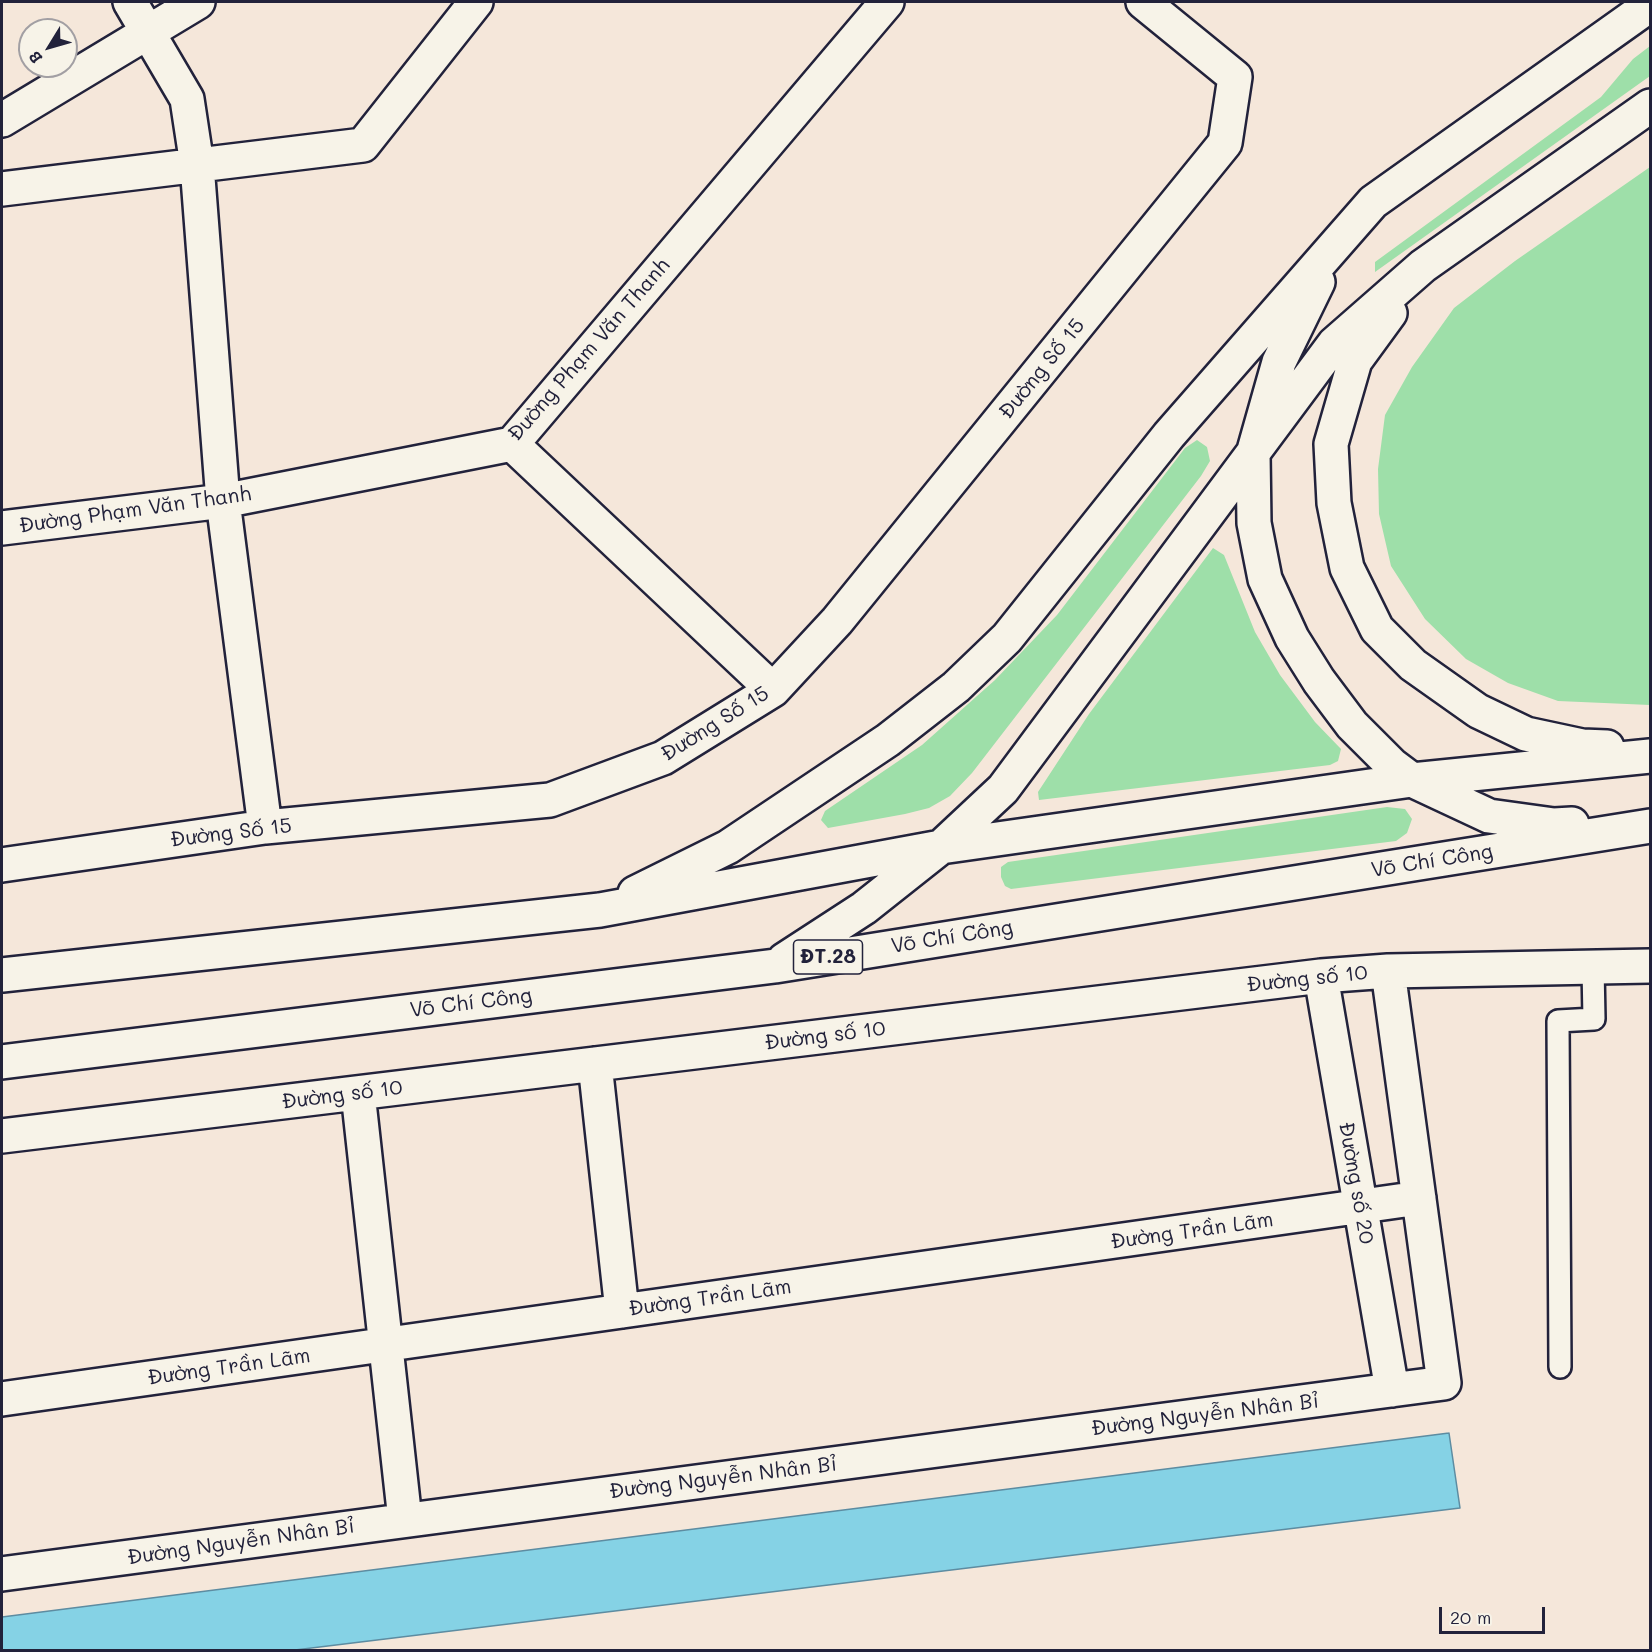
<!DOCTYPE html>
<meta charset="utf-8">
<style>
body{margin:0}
#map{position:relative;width:1652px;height:1652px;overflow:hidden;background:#f5e7da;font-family:Mali,sans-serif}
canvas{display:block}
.frame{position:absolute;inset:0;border:3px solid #22223b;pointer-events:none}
.north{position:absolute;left:18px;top:18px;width:60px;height:60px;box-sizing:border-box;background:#f7f3e8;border:2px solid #a29fa3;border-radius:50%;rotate:233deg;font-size:16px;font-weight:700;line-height:24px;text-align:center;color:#22223b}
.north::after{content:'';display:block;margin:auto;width:21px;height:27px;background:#22223b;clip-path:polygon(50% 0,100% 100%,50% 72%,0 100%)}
.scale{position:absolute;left:1439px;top:1607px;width:106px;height:27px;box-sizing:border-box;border:3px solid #22223b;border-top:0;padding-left:8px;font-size:18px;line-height:21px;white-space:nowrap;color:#22223b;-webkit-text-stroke:4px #f7f3e8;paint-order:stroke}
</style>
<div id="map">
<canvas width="1652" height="1652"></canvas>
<div class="frame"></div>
<div class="north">B</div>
<div class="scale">20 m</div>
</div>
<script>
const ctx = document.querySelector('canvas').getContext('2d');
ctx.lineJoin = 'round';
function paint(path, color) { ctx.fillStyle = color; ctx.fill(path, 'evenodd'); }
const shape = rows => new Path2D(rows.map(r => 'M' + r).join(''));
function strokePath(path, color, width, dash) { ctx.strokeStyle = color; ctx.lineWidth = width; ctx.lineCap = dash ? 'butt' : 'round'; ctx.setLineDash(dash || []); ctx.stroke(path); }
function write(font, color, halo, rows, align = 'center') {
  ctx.font = font + ' Mali,sans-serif'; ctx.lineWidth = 4.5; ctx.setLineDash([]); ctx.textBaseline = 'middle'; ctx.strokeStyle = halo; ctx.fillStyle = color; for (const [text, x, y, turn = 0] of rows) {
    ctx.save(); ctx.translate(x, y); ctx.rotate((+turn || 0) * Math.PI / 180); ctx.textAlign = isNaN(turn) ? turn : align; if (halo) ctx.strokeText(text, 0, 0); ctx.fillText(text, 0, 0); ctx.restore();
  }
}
paint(shape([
 [1650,46,1650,76,1375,272,1375,262,1601,97,1633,59],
 [1650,167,1650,705,1558,701,1508,683,1466,659,1425,619,1391,566,1379,514,1378,469,1385,415,1412,367,1454,308,1515,261],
 [1197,440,1207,447,1210,461,1201,476,972,773,950,796,929,808,905,814,828,828,821,820,825,811,922,745,995,680,1057,615,1185,448],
 [1213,548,1224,555,1255,632,1280,675,1315,722,1341,749,1338,761,1330,765,1039,800,1038,792,1089,714],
 [1387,807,1405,809,1412,819,1407,833,1396,841,1011,889,1005,886,1001,877,1001,867,1008,862]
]), '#9edfa9');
const water = shape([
 [1449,1433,1460,1508,295,1650,2,1650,2,1617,1449,1433]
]);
paint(water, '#85d2e5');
strokePath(water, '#5d8ca1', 1.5);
const lane = shape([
 [1560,1367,1558,1021,1594,1019,1593,967]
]);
const street = shape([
 [130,2,187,99,197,165,223,501,265,827],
 [2,120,198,2],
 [2,189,363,145,476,2],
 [512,444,773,690],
 [2,528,223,501,512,444,887,2],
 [2,865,265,827,550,800,663,758,773,690,837,621,1225,143,1235,77,1143,2],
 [1321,976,1392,1390],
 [595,1064,622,1311],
 [358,1093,405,1520],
 [2,1136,1321,976,1388,971,1650,966],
 [2,1399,1419,1198],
 [2,1574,1444,1383,1388,971]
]);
const primary = shape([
 [1318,282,1279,362,1253,454,1254,523,1265,579,1292,638,1319,681,1352,725,1392,765,1412,780,1489,816,1554,825,1572,824],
 [1390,313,1355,361,1331,444,1334,503,1347,568,1377,629,1413,665,1478,711,1526,734,1582,746,1607,747],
 [635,893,728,847,888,740,956,687,1007,638,1169,435,1373,202,1650,5],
 [784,960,864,908,941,847,1003,789,1334,344,1423,266,1650,106],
 [2,975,600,910,941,847,1412,780,1650,756],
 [2,1062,775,966,1650,826]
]);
strokePath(lane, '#22223b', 26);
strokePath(street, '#22223b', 38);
strokePath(primary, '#22223b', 38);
strokePath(lane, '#f7f3e8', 21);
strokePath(street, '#f7f3e8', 33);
strokePath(primary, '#f7f3e8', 33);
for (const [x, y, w] of [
 [828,957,69]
]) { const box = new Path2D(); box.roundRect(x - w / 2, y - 17, w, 34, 4.5); ctx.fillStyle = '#f7f3e8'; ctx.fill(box); strokePath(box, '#22223b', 1.5); }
write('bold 20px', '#22223b', null, [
 ["ĐT.28",828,957]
]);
write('21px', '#22223b', '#f7f3e8', [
 ["Đường Phạm Văn Thanh",589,350,-49],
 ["Đường Số 15",1042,369,-51],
 ["Đường Phạm Văn Thanh",135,510,-8],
 ["Đường Số 15",715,724,-32],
 ["Đường Số 15",231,833,-7],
 ["Võ Chí Công",1432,861,-9],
 ["Võ Chí Công",952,937,-9],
 ["Đường số 10",1307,979,-6],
 ["Võ Chí Công",471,1003,-7],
 ["Đường số 10",825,1036,-7],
 ["Đường số 10",342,1095,-7],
 ["Đường số 20",1356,1183,80],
 ["Đường Trần Lãm",1192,1231,-8],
 ["Đường Trần Lãm",710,1298,-8],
 ["Đường Trần Lãm",229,1367,-8],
 ["Đường Nguyễn Nhân Bỉ",1205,1415,-7],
 ["Đường Nguyễn Nhân Bỉ",723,1478,-7],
 ["Đường Nguyễn Nhân Bỉ",241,1542,-8]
]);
</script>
